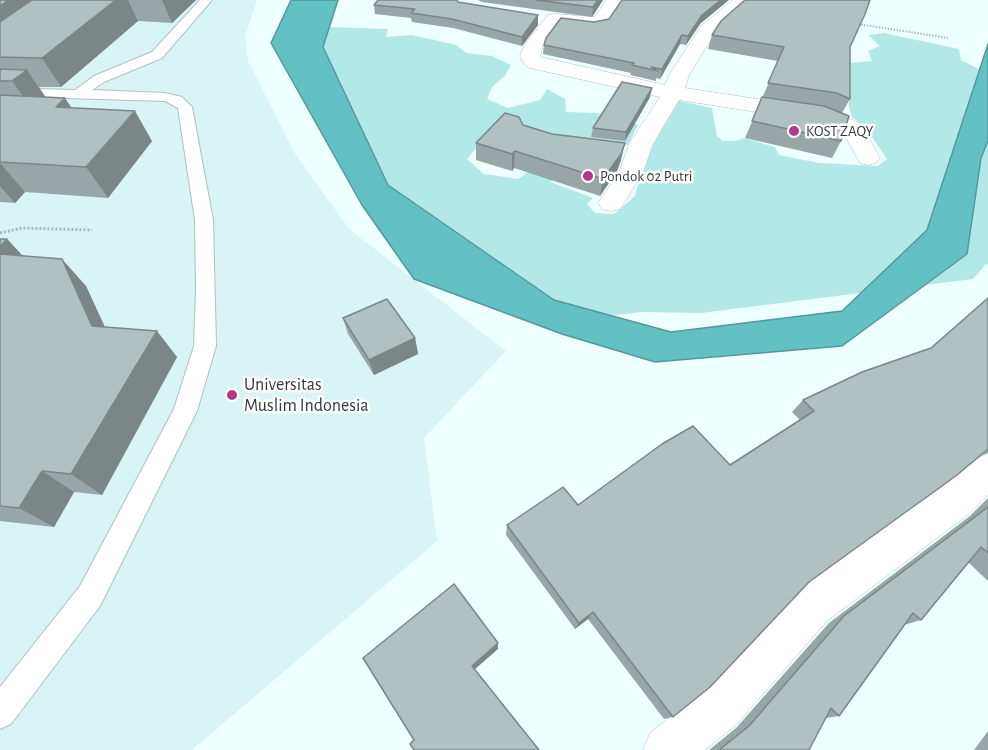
<!DOCTYPE html>
<style>
body{margin:0}
canvas{display:block;background:#edffff}
</style>
<canvas width="988" height="750"></canvas>
<script>
const ctx = document.querySelector('canvas').getContext('2d');
ctx.lineJoin = 'round';
function paint(path, color) { ctx.fillStyle = color; ctx.fill(path, 'evenodd'); }
const shape = rows => new Path2D(rows.map(r => 'M' + r).join(''));
function strokePath(path, color, width, dash) { ctx.strokeStyle = color; ctx.lineWidth = width; ctx.lineCap = dash ? 'butt' : 'round'; ctx.setLineDash(dash || []); ctx.stroke(path); }
function write(font, color, halo, rows, align = 'center') {
  ctx.font = font + ' "Alegreya Sans",sans-serif'; ctx.lineWidth = 5; ctx.setLineDash([]); ctx.textBaseline = 'middle'; ctx.strokeStyle = halo; ctx.fillStyle = color; for (const [text, x, y, turn = 0] of rows) {
    ctx.save(); ctx.translate(x, y); ctx.rotate((+turn || 0) * Math.PI / 180); ctx.textAlign = isNaN(turn) ? turn : align; if (halo) ctx.strokeText(text, 0, 0); ctx.fillText(text, 0, 0); ctx.restore();
  }
}
paint(shape([
 [0,0,257,0,245,36,248,61,294,152,349,229,506,351,424,438,437,541,192,750,0,750]
]), '#d9f4f4');
paint(shape([
 [300,26,388,29,386,37,412,35,456,45,466,53,492,56,511,65,505,76,492,87,487,99,508,108,540,100,547,89,565,99,566,112,597,113,638,125,628,145,600,141,489,134,467,159,484,174,518,179,542,162,564,170,550,182,593,198,587,204,595,213,614,214,635,196,638,185,646,179,642,167,643,151,675,100,712,108,717,136,723,141,735,141,744,138,775,147,779,155,819,163,878,166,887,159,865,127,852,117,849,107,850,63,872,61,868,51,880,46,868,35,884,33,959,49,961,60,988,74,988,264,986,264,973,279,701,313,642,312,568,321,395,210]
]), '#b3e8e9');
const water = shape([
 [291,0,338,0,323,47,388,185,554,300,671,332,842,311,927,230,988,44,988,141,981,158,967,254,842,346,655,362,562,334,414,279,362,205,271,43,291,0]
]);
paint(water, '#63c1c4');
strokePath(water, '#55989b', 1.5);
const lane = shape([
 [200,0,212,0,162,58,104,82,92,90,165,93,182,97,192,107,213,220,216,346,197,411,100,606,11,724,0,729,0,687,80,586,174,409,194,346,196,290,195,220,178,108,165,101,0,96,0,88,75,90,94,76,152,52,200,0]
]);
const street = shape([
 [606,0,624,0,606,27,559,25,543,46,540,57,665,85,669,75,701,26,733,0,752,0,715,33,689,75,685,88,829,110,860,123,880,158,876,163,868,165,860,163,843,132,816,121,679,100,653,144,643,172,620,209,611,211,602,209,598,203,619,172,629,144,660,97,530,68,524,64,520,56,524,46,548,15,554,14,595,17,606,0],
 [988,454,988,495,969,514,827,621,735,726,705,750,643,750,650,733,701,692,797,591,870,537,941,488,975,459,988,454]
]);
strokePath(lane, '#b0c0c0', 2);
strokePath(street, '#b0c0c0', 1);
strokePath(shape([
 [858,24,948,38]
]), '#aab7b8', 2, [1.5, 1.5]);
strokePath(shape([
 [0,233,22,228,92,230]
]), '#aab7b8', 3, [2, 2]);
paint(lane, '#fff');
paint(street, '#fff');
paint(shape([
 [0,0,196,0,172,23,138,21,61,87,39,87,46,97,152,141,108,198,25,192,15,203,0,202],
 [478,0,603,0,592,17,482,2],
 [458,2,538,15,538,25,522,46,453,28,412,22,411,18,375,14,374,5],
 [609,19,700,24,686,45,680,44,660,79,656,78,656,81,630,75,631,73,543,54,544,45,594,22],
 [712,35,850,47,850,99,842,113,826,107,841,141,832,158,745,138,778,61,708,49],
 [650,97,625,141,591,137,593,128],
 [523,125,621,160,617,171,600,196,514,168,512,171,476,160,476,143],
 [0,239,7,239,23,256,86,286,105,327,177,357,102,495,74,492,54,527,0,521],
 [988,298,988,453,982,455,809,582,673,717,664,719,588,619,575,629,506,535,507,525,578,505,730,465,800,420,792,412,803,400,931,348],
 [343,318,415,338,418,354,374,375,348,334],
 [988,498,988,581,968,562,921,620,904,625,839,716,826,718,809,750,709,750,736,728,829,623,970,516],
 [988,731,988,750,974,750]
]), '#97a6a6');
paint(shape([
 [9,0,65,0,0,48,0,6],
 [116,0,128,0,138,21,61,87,42,58],
 [162,0,196,0,172,23],
 [598,0,603,0,592,17,593,7],
 [721,0,729,0,700,24,686,45,688,36,702,15],
 [538,15,538,25,522,46,522,37],
 [682,35,680,44,660,79,662,69],
 [27,70,47,100,34,111,12,81],
 [652,88,650,97,625,141,626,132],
 [65,98,85,128,56,107],
 [135,111,152,141,108,198,86,167],
 [625,143,621,160,617,171,600,196,603,179],
 [515,151,514,168,512,171,512,154],
 [0,163,25,192,15,203,0,186],
 [7,239,33,267,0,260,0,247],
 [62,259,86,286,116,352,92,326],
 [157,331,177,357,102,495,71,474],
 [415,338,418,354,374,375,369,360],
 [42,471,74,492,54,527,19,508],
 [593,612,588,619,575,629,579,623],
 [498,643,498,649,473,671,472,666]
]), '#7b8787');
const building = shape([
 [0,0,9,0,0,6,0,0],
 [32,0,116,0,42,58,0,57,0,22,32,0],
 [378,0,457,0,458,2,538,15,522,37,452,19,411,13,415,9,374,5,378,0],
 [536,0,598,0,593,7,536,0],
 [622,0,721,0,702,15,688,36,682,35,662,69,651,67,658,71,632,65,634,63,544,45,546,38,561,18,594,22,609,19,622,0],
 [745,0,870,0,865,14,850,47,850,99,837,93,768,83,784,47,712,35,721,21,745,0],
 [0,69,27,70,12,81,0,81,0,69],
 [622,82,652,88,626,132,593,128,622,82],
 [0,95,65,98,56,107,135,111,86,167,0,162,0,95],
 [762,97,824,106,849,116,841,141,752,121,762,97],
 [505,113,519,117,523,125,552,134,625,143,621,154,603,179,515,151,512,154,476,143,505,113],
 [0,239,7,239,0,247,0,239],
 [0,254,62,259,92,326,157,331,71,474,42,471,19,508,0,506,0,254],
 [988,298,988,449,957,475,809,582,710,687,673,717,593,612,579,623,507,525,563,487,578,505,662,444,693,426,730,465,814,411,803,400,862,372,931,348,988,298],
 [387,299,415,338,369,360,343,318,387,299],
 [988,507,988,553,981,547,921,620,913,613,839,716,831,708,809,750,719,750,749,726,844,616,988,507],
 [454,584,498,643,472,666,539,750,414,750,410,744,414,740,363,658,454,584]
]);
paint(building, '#b0c1c1');
strokePath(building, '#7b8787', 1.5);
for (const [x, y, r, color] of [
 [794,131,6,"#b53785"],
 [588,176,6,"#b53785"],
 [232,395,6,"#b53785"]
]) { const dot = new Path2D(); dot.arc(x, y, r, 0, 2 * Math.PI); ctx.fillStyle = color; ctx.fill(dot); strokePath(dot, '#fff', 2); }
write('15px', '#343a3b', '#fff', [
 ["KOST ZAQY",806,131],
 ["Pondok 02 Putri",600,176]
], 'left');
write('18px', '#343a3b', '#fff', [
 ["Universitas",244,385],
 ["Muslim Indonesia",244,406]
], 'left');
</script>
